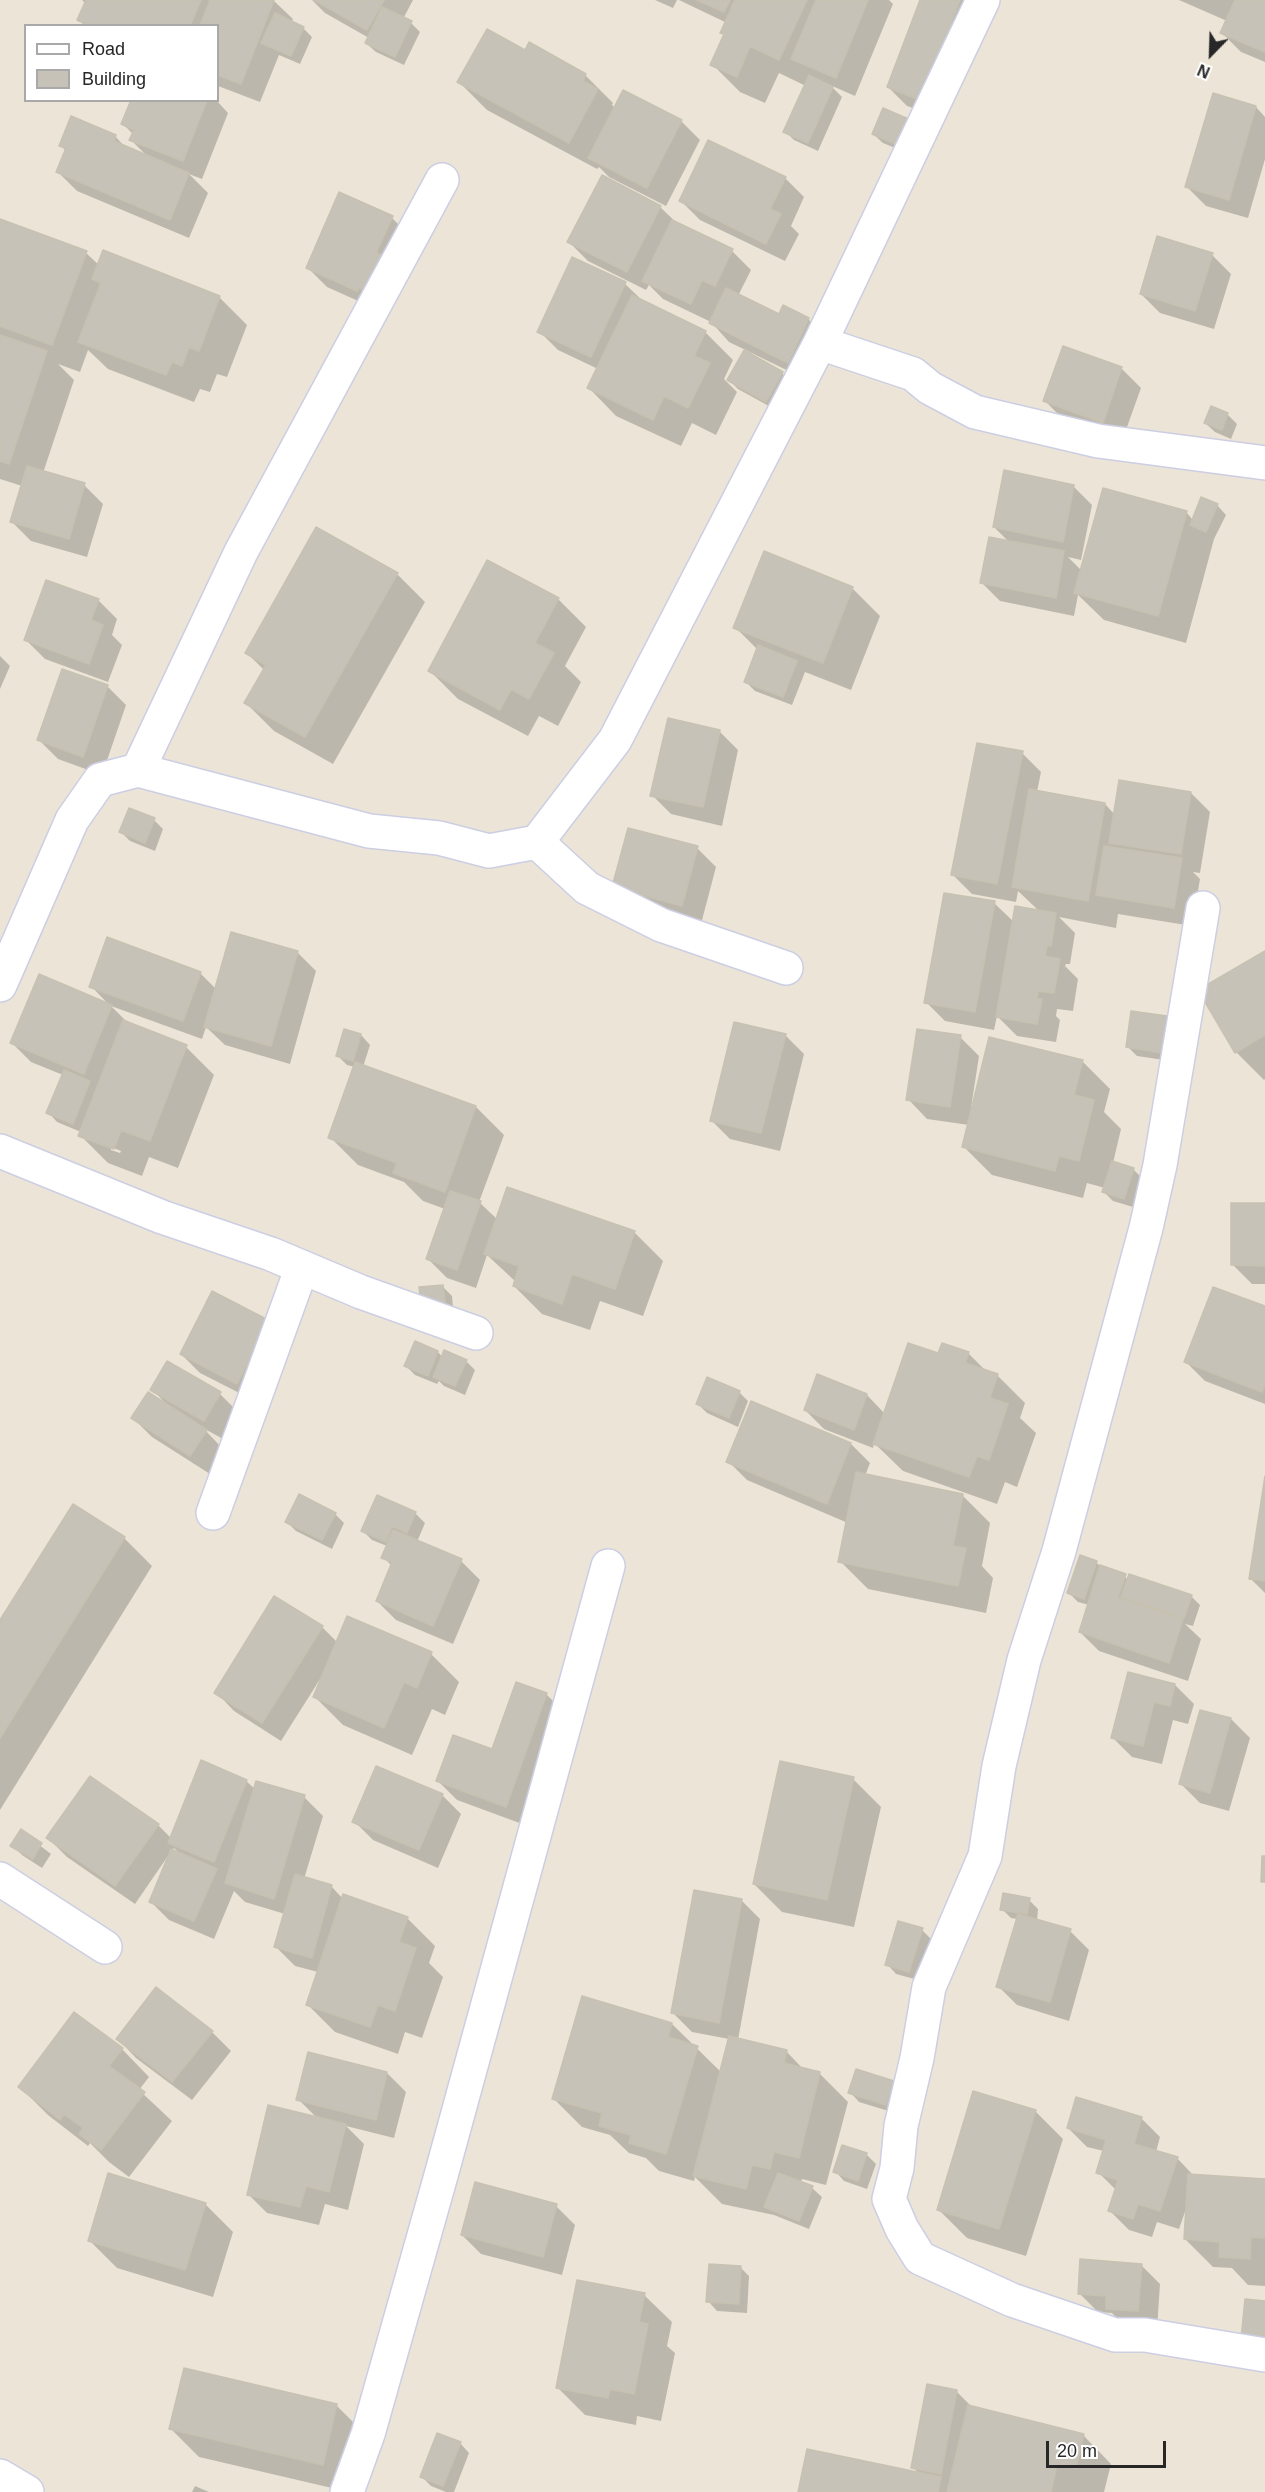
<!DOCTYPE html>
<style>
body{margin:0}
#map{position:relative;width:1265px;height:2492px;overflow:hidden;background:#ece5d7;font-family:Arial,sans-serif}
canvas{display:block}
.legend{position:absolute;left:24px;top:24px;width:195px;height:78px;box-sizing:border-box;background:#fff;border:2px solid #a9a9a9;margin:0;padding:8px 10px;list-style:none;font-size:18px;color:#272727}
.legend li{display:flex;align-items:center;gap:12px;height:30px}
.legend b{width:30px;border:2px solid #a9a9a9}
.north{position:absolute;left:1181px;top:24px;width:60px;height:60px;-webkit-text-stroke:4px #fff;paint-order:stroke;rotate:203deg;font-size:16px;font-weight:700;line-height:24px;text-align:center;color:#272727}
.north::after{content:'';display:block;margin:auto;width:21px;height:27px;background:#272727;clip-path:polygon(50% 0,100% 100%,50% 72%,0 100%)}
.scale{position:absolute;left:1046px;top:2441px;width:120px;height:27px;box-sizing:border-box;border:3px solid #272727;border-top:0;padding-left:8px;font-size:18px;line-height:21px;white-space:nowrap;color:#272727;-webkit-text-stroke:4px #fff;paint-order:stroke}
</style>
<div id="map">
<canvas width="1265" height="2492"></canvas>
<ul class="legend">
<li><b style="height:8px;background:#fff"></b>Road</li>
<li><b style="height:16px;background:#c7c2b7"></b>Building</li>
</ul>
<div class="north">N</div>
<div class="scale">20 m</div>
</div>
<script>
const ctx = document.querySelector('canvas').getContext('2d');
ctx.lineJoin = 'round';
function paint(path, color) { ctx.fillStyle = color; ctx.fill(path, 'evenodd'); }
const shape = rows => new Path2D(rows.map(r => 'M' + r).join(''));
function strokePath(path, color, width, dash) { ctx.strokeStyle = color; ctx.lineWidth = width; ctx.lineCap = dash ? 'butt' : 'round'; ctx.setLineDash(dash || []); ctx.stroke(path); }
paint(shape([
 [82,0,273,0,293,19,291,23,303,28,312,37,300,64,279,55,260,102,218,86,218,26,85,26,79,20,86,4],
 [312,0,413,0,403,19,411,23,420,32,404,65,376,52,366,43,369,38,325,13],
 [655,0,677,0,673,8],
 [679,0,889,0,893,4,855,96,830,85,842,97,818,151,794,140,785,131,806,86,779,73,765,103,740,92,712,64,725,36,722,33,727,23],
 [922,0,986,0,941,118,907,106,888,87],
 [1179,0,1265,0,1265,62,1241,52,1222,33,1227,21],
 [526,52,585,75,613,103,612,105,615,108,681,121,700,140,666,206,609,177,599,167,597,169,487,110,459,82],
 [132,100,216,100,228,113,202,179,189,174,208,193,189,238,77,191,58,172,66,151,61,146,115,136,126,148,148,157,131,140,133,134,123,124],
 [1256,107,1265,117,1265,159,1248,218,1206,206,1187,187],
 [884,110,912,155,883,143,873,134],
 [785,178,804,197,791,226,799,234,785,261,700,220,681,201],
 [660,207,679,225,732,251,751,270,738,296,779,316,784,307,808,319,827,338,807,380,729,342,711,322,663,299,649,285,646,290,588,261,569,242],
 [392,218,411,237,376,309,327,287,308,268],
 [0,221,86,253,99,265,219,297,247,325,227,377,217,374,210,392,200,389,194,402,108,369,88,350,80,372,58,364,74,380,43,473,84,485,103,504,87,557,31,541,12,522,22,486,0,479],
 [1212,255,1231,274,1214,329,1160,313,1141,294],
 [625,284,644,302,705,332,733,360,724,379,737,392,716,435,692,423,681,446,616,416,589,388,598,369,558,350,539,331],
 [1064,348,1122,369,1141,388,1122,441,1064,420,1045,401],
 [782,373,791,382,776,410,738,389,729,380],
 [1227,414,1237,424,1231,439,1215,432,1205,423],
 [1073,486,1092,505,1081,560,1068,557,1082,571,1186,512,1193,520,1217,505,1226,515,1214,539,1186,643,1104,620,1078,595,1074,616,1000,601,981,582,1010,543,994,527],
 [397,574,425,602,333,764,274,731,246,703,265,671,247,653],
 [852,588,880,616,851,690,805,672,792,705,755,691,745,681,758,650,735,627],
 [558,599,586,627,565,666,581,682,558,726,539,716,528,736,458,699,430,671],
 [98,600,117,619,112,635,122,645,108,682,45,659,26,640],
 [0,656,10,666,0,689],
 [107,686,126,705,102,775,58,759,39,740],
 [719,731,738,750,722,826,671,814,652,795],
 [1022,753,1041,772,1037,792,1105,804,1115,815,1191,793,1210,812,1200,873,1193,872,1200,879,1192,926,1118,914,1116,928,1059,917,1075,933,1070,964,1066,964,1065,966,1078,979,1073,1011,1057,1009,1056,1016,1060,1020,1056,1042,1017,1036,997,1016,994,1030,945,1021,926,1002,994,903,1014,922,1039,911,1018,891,1016,902,972,894,953,875],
 [154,820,163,829,155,851,130,841,121,832],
 [697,848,716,867,701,924,632,906,613,887],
 [297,952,316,971,290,1064,225,1045,206,1027,202,1039,111,1006,130,1025,186,1047,214,1075,178,1168,149,1157,142,1176,108,1163,80,1135,81,1132,57,1122,48,1112,63,1075,31,1062,12,1043,110,1006,91,986,200,973,216,989],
 [111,1147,121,1151,120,1153,111,1150],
 [1265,952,1265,1079,1264,1080,1236,1052],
 [1167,1017,1176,1027,1171,1061,1137,1056,1128,1047],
 [345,1031,361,1035,370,1045,363,1067,476,1107,504,1135,479,1202,498,1220,508,1189,635,1233,663,1261,643,1316,600,1301,590,1330,542,1314,514,1286,516,1282,487,1255,476,1288,447,1278,428,1259,445,1209,423,1201,404,1182,358,1165,330,1137,355,1067,347,1065,338,1056],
 [785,1035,804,1054,780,1151,730,1139,711,1120],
 [960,1037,979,1056,971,1108,1082,1061,1110,1089,1104,1112,1121,1129,1113,1163,1133,1169,1142,1178,1133,1207,1113,1201,1104,1192,1105,1188,1087,1183,1083,1198,992,1175,964,1147,969,1125,927,1119,908,1099],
 [1265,1205,1265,1284,1252,1284,1233,1265],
 [442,1286,452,1296,454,1319,433,1321],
 [1265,1308,1265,1404,1205,1381,1186,1362],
 [269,1322,257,1402,200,1373,181,1354],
 [415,1343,438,1352,442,1357,466,1361,475,1370,465,1395,444,1386,439,1381,437,1384,415,1375,406,1366],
 [968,1353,986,1371,997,1375,1025,1403,1020,1418,1036,1433,1017,1487,1005,1482,997,1504,903,1471,874,1443,873,1448,824,1429,805,1410,867,1395,885,1414,939,1355],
 [152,1389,220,1394,239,1413,223,1439,203,1428,225,1451,210,1474,152,1437,133,1418,166,1404],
 [739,1392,748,1401,738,1427,707,1413,698,1404],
 [752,1403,851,1444,870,1463,865,1476,962,1495,990,1523,982,1566,993,1578,986,1613,868,1589,840,1561,848,1523,747,1480,728,1461],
 [1265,1486,1265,1593,1250,1578],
 [73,1506,125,1539,152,1566,0,1810,0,1623],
 [415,1513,425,1523,417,1542,461,1561,480,1580,453,1644,396,1620,377,1601,392,1566,383,1557,387,1546,372,1540,363,1531],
 [335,1514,344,1523,332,1549,296,1531,287,1522],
 [1096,1562,1101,1567,1129,1579,1191,1596,1200,1605,1193,1626,1185,1624,1201,1639,1188,1681,1099,1651,1080,1632,1089,1605,1078,1602,1069,1593],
 [348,1618,431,1654,459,1682,445,1715,432,1709,412,1755,343,1725,315,1697,322,1676,281,1741,234,1711,216,1692,322,1627,338,1643],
 [1129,1674,1175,1685,1194,1704,1188,1724,1173,1720,1162,1764,1132,1757,1113,1738],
 [546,1694,565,1713,525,1825,457,1800,438,1781,493,1751],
 [1201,1712,1231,1719,1250,1738,1229,1811,1200,1803,1181,1784],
 [853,1779,881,1807,854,1927,782,1912,754,1884],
 [246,1781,255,1789,304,1797,323,1816,304,1879,331,1886,343,1899,407,1918,435,1946,429,1963,443,1977,422,2038,405,2032,398,2054,335,2032,307,2004,318,1972,295,1966,276,1947,285,1914,245,1902,234,1891,214,1939,169,1920,150,1901,168,1856,135,1904,67,1857,48,1838,158,1825,171,1838],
 [174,1848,181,1855,172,1851],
 [442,1795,461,1814,438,1868,373,1840,354,1821],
 [21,1831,51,1854,42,1868,22,1855,12,1845],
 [741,1900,760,1919,738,2040,787,2052,804,2070,820,2074,848,2102,826,2185,802,2179,801,2183,812,2188,822,2197,809,2229,774,2215,722,2204,695,2177,694,2181,659,2171,646,2158,629,2153,610,2135,582,2127,554,2099,672,2024,721,2072,729,2039,692,2032,673,2013],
 [1029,1900,1038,1909,1037,1921,1070,1931,1089,1950,1069,2021,1017,2005,998,1986,1018,1919,1011,1918,1002,1909],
 [922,1930,931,1939,918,1980,896,1974,887,1964],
 [212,2032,231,2051,192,2100,136,2058,118,2039],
 [122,2049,149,2077,139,2090,172,2121,129,2177,109,2162,90,2143,88,2146,48,2115,20,2087],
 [387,2073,406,2092,394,2138,346,2126,364,2144,348,2210,325,2204,319,2225,267,2213,248,2194,317,2118,298,2099],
 [893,2083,902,2092,895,2113,859,2102,850,2092],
 [1035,2111,1063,2139,1026,2256,967,2238,939,2210],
 [1141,2118,1160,2137,1156,2152,1177,2158,1194,2176,1265,2180,1265,2286,1248,2285,1232,2268,1213,2267,1185,2239,1186,2209,1179,2229,1157,2222,1152,2237,1129,2230,1110,2211,1116,2190,1098,2172,1104,2151,1087,2147,1068,2128],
 [843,2147,867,2155,876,2164,867,2189,844,2181,835,2171],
 [205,2204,233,2232,213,2297,117,2268,89,2240],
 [556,2206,575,2225,562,2275,481,2254,462,2235],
 [1141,2265,1160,2284,1157,2330,1126,2328,1112,2313,1098,2312,1079,2293],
 [740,2267,749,2276,747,2313,717,2311,708,2301],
 [644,2295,672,2322,667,2346,675,2353,661,2421,637,2416,636,2425,585,2415,557,2387],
 [956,2391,973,2408,1084,2436,1111,2464,1104,2492,799,2492,919,2474,913,2467],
 [336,2405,364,2433,349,2492,199,2457,171,2429],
 [460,2443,469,2453,454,2492,446,2492,431,2486,422,2477],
 [195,2486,209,2492,192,2492]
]), '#0003');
const building = shape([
 [86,0,201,0,190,26,90,26,77,20,86,0],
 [210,0,274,0,241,84,218,75,218,26,200,26,210,0],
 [314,0,384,0,367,30,314,0],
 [697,0,730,0,724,12,697,0],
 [735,0,807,0,779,60,750,46,737,77,710,65,724,34,720,33,735,0],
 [816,0,868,0,836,78,791,59,816,0],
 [920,0,960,0,922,101,887,87,920,0],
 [1235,0,1265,0,1265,52,1220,33,1235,0],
 [382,7,412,21,395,57,365,43,382,7],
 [275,13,304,27,291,56,261,43,275,13],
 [487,29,525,50,529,42,586,74,583,81,598,89,569,143,457,82,487,29],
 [809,75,833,87,808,143,783,132,809,75],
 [623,90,682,120,647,188,588,158,623,90],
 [1213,93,1256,106,1229,200,1185,187,1213,93],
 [131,100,207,100,183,161,129,140,134,130,121,124,131,100],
 [883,108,913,121,902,147,872,134,883,108],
 [71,116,116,135,114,141,189,173,170,220,56,172,66,148,59,146,71,116],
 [708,140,786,177,770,209,781,214,766,244,679,201,708,140],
 [602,175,661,206,627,272,567,242,602,175],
 [339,192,393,216,376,253,381,255,365,290,359,288,357,291,306,268,339,192],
 [0,219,87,251,52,345,0,326,0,219],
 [672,220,733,249,715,286,702,280,691,304,642,281,672,220],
 [1157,236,1213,253,1195,311,1140,294,1157,236],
 [103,250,220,296,199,351,189,347,182,366,172,362,166,375,78,342,101,283,92,279,103,250],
 [572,257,626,282,591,357,537,332,572,257],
 [726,288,779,314,783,305,809,318,788,363,709,323,726,288],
 [632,295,706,331,694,356,710,363,688,408,664,396,653,420,587,388,632,295],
 [0,335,47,351,9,464,0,461,0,335],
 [1063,346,1122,367,1103,423,1043,401,1063,346],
 [744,350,783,372,766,402,727,380,744,350],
 [1211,406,1228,413,1222,430,1204,423,1211,406],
 [27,466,85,483,69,539,10,522,27,466],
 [1004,470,1074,485,1063,542,993,527,1004,470],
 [1103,488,1187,511,1158,616,1074,593,1103,488],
 [1201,497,1218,504,1206,532,1190,525,1201,497],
 [316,527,398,573,305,737,244,703,266,665,245,653,316,527],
 [989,537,1064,551,1056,598,980,583,989,537],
 [764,551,853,587,823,663,733,628,764,551],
 [487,560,559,598,535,643,554,653,529,699,511,689,500,710,428,671,487,560],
 [46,580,99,599,91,620,103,625,89,664,24,640,46,580],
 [758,645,797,661,783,697,744,682,758,645],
 [62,669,108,685,83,757,37,740,62,669],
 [668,718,720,730,703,807,650,796,668,718],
 [977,743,1023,751,997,884,951,875,977,743],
 [1119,780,1191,792,1181,854,1109,843,1119,780],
 [1029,789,1105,803,1088,901,1012,887,1029,789],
 [129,808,155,818,145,843,119,832,129,808],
 [628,828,698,846,682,906,612,887,628,828],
 [1104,846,1182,858,1174,908,1096,895,1104,846],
 [944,893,995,901,975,1012,924,1003,944,893],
 [1015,906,1056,913,1051,946,1047,945,1045,956,1060,959,1054,993,1038,991,1037,999,1042,999,1037,1024,996,1017,1015,906],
 [231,932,298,951,271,1046,204,1027,231,932],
 [107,937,201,972,183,1021,89,987,107,937],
 [1265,951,1265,1035,1235,1053,1198,990,1265,951],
 [39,974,112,1005,84,1074,10,1043,39,974],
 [1131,1011,1167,1016,1163,1053,1126,1047,1131,1011],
 [123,1020,187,1045,150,1141,121,1130,114,1149,78,1136,123,1020],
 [734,1022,786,1034,761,1133,710,1121,734,1022],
 [344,1029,361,1034,353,1061,336,1056,344,1029],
 [917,1029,961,1035,950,1107,906,1100,917,1029],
 [989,1037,1083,1060,1074,1095,1094,1100,1079,1161,1059,1156,1055,1171,962,1147,989,1037],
 [355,1062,476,1106,445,1192,393,1173,397,1163,328,1138,355,1062],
 [64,1070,90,1081,73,1124,46,1113,64,1070],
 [1112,1161,1134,1168,1124,1199,1102,1192,1112,1161],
 [507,1187,635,1231,615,1289,572,1274,562,1304,513,1286,519,1266,484,1254,507,1187],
 [450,1191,481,1201,457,1270,426,1259,450,1191],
 [1231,1203,1265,1203,1265,1266,1231,1265,1231,1203],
 [443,1285,446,1310,422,1312,419,1287,443,1285],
 [1213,1287,1265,1306,1265,1384,1262,1392,1184,1362,1213,1287],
 [212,1291,270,1321,237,1384,180,1354,212,1291],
 [415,1341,438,1351,428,1376,404,1366,415,1341],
 [908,1343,938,1353,942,1343,969,1352,965,1363,998,1374,990,1398,1008,1404,989,1460,977,1456,969,1477,873,1444,908,1343],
 [444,1350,467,1360,455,1386,433,1377,444,1350],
 [167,1361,221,1392,204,1421,150,1390,167,1361],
 [817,1374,867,1394,854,1430,804,1410,817,1374],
 [707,1377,740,1391,729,1418,696,1404,707,1377],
 [148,1392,207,1430,190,1456,131,1418,148,1392],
 [751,1401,851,1443,827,1504,726,1462,751,1401],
 [856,1472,963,1494,953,1546,966,1548,958,1586,838,1562,856,1472],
 [1265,1476,1265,1581,1249,1579,1265,1476],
 [299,1494,336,1513,322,1540,285,1522,299,1494],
 [377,1495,416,1512,407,1533,392,1526,386,1542,361,1531,377,1495],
 [73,1504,125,1537,0,1738,0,1620,73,1504],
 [393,1530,462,1559,433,1626,376,1601,392,1562,381,1558,393,1530],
 [1080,1555,1097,1561,1084,1599,1067,1593,1080,1555],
 [1100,1565,1126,1574,1118,1598,1183,1619,1169,1663,1079,1632,1100,1565],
 [1129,1574,1192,1595,1184,1618,1121,1597,1129,1574],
 [274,1596,323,1626,262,1723,214,1693,274,1596],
 [347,1616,432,1652,417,1688,404,1682,384,1728,313,1697,347,1616],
 [1128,1672,1175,1684,1170,1706,1154,1702,1143,1746,1111,1738,1128,1672],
 [516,1682,547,1693,506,1807,436,1781,453,1735,492,1749,516,1682],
 [1200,1710,1231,1718,1210,1793,1179,1784,1200,1710],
 [201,1760,247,1780,214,1862,168,1843,201,1760],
 [780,1761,854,1777,827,1900,753,1884,780,1761],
 [376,1766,443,1794,419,1850,352,1822,376,1766],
 [90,1776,159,1824,115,1886,46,1838,90,1776],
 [256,1781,305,1795,274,1899,225,1883,256,1781],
 [21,1829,42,1843,33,1859,10,1846,21,1829],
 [171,1849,217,1869,194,1921,149,1902,171,1849],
 [1262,1856,1265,1856,1265,1882,1261,1882,1262,1856],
 [295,1874,332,1885,312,1958,274,1947,295,1874],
 [694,1890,742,1899,719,2023,671,2013,694,1890],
 [1003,1893,1030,1898,1027,1914,1000,1910,1003,1893],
 [343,1894,408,1917,399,1942,416,1948,395,2011,378,2005,370,2027,306,2005,343,1894],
 [1018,1914,1071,1929,1050,2002,996,1987,1018,1914],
 [898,1921,923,1928,909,1972,885,1965,898,1921],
 [156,1987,213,2031,172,2082,116,2039,156,1987],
 [582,1996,672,2023,668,2037,698,2046,666,2154,629,2143,631,2135,599,2126,602,2113,552,2099,582,1996],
 [74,2012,123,2048,109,2066,145,2092,101,2150,79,2134,83,2128,64,2114,60,2120,18,2087,74,2012],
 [729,2036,787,2050,784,2063,820,2072,799,2158,774,2152,770,2169,752,2165,746,2189,693,2176,729,2036],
 [308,2052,387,2072,376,2120,296,2100,308,2052],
 [856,2069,894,2081,886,2105,848,2093,856,2069],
 [973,2091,1036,2110,999,2229,937,2210,973,2091],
 [1076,2097,1142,2117,1134,2144,1178,2157,1160,2211,1138,2204,1133,2219,1108,2211,1118,2180,1096,2173,1106,2140,1067,2128,1076,2097],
 [268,2105,346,2124,329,2192,306,2186,300,2207,247,2195,268,2105],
 [842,2145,867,2153,858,2181,833,2172,842,2145],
 [108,2173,206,2203,185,2270,88,2241,108,2173],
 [778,2173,813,2186,799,2221,764,2207,778,2173],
 [1188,2174,1265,2179,1265,2238,1251,2237,1250,2259,1219,2257,1220,2242,1184,2239,1188,2174],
 [475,2182,557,2204,543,2257,461,2235,475,2182],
 [1080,2259,1142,2264,1138,2311,1106,2309,1106,2296,1078,2294,1080,2259],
 [709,2264,741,2266,739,2304,706,2302,709,2264],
 [577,2280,645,2293,639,2322,648,2324,634,2394,610,2389,608,2398,556,2388,577,2280],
 [1245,2299,1265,2301,1265,2341,1241,2339,1245,2299],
 [184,2368,337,2404,323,2465,169,2429,184,2368],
 [927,2384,957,2390,941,2474,911,2468,927,2384],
 [968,2405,1084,2434,1076,2468,1057,2464,1051,2492,947,2492,968,2405],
 [437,2433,461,2442,443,2486,420,2477,437,2433],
 [807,2449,941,2477,938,2492,798,2492,807,2449]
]);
paint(building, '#c7c2b7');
strokePath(building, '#c7c1b1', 1.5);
const minor = shape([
 [820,343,913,374,930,388,975,412,1098,441,1265,463],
 [138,770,241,552,442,180],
 [537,842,587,888,661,925,786,968],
 [1203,908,1160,1165,1146,1228,1059,1551,1024,1660,999,1766,985,1856,929,1987,917,2058,901,2126,897,2168,889,2199,902,2229,920,2258,1012,2300,1115,2335,1145,2335,1265,2355],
 [0,985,72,820,100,780,138,770,369,831,439,838,489,851,537,842,615,740,820,343,983,0],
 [0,1151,162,1217,271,1254,361,1292,476,1333],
 [213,1513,302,1267],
 [0,1879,105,1947],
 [347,2492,368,2434,440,2179,608,1566]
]);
const secondary = shape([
 [0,2476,27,2492]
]);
strokePath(minor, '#cccee3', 36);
strokePath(secondary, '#cccee3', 36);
strokePath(minor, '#fff', 33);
strokePath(secondary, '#fff', 33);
</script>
